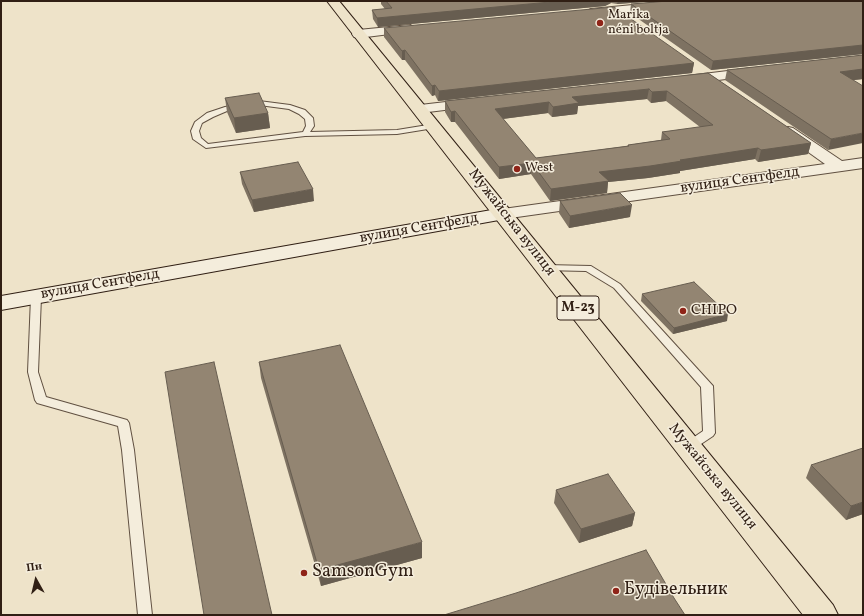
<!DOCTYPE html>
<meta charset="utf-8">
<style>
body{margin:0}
#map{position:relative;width:864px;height:616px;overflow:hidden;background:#eee3c9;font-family:Vollkorn,serif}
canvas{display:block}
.frame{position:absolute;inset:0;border:2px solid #301f14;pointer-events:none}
.north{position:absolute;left:16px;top:560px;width:40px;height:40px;-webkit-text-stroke:3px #f4eddc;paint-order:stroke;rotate:352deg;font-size:11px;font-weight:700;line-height:16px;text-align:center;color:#301f14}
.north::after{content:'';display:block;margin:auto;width:14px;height:18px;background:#301f14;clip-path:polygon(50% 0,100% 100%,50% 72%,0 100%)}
</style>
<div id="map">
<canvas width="864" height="616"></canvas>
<div class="frame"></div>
<div class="north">Пн</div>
</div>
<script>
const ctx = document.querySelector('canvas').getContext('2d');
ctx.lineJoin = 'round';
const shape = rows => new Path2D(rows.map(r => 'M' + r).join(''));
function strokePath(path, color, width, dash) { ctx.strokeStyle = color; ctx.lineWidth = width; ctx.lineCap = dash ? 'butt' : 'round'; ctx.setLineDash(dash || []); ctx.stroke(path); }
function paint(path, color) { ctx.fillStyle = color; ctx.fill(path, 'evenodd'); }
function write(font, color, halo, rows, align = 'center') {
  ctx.font = font + ' Vollkorn,serif'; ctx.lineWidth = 3; ctx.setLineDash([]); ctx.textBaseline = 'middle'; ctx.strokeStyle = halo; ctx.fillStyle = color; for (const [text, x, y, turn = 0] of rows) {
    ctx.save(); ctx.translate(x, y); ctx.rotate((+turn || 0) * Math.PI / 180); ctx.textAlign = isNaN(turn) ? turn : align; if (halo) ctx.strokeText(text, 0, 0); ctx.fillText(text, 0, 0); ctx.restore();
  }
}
const lane = shape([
 [259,101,290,105,305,110,313,118,314,126,310,132,397,130,434,124,438,126,434,128,397,134,305,136,206,148,193,139,191,131,195,122,207,113,225,107,259,101],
 [259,105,289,109,299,114,305,119,306,126,303,132,208,144,201,138,199,131,202,123,213,117,227,111,259,105],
 [546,265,591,266,620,284,713,386,715,433,713,436,692,450,688,451,684,450,682,447,684,444,703,431,701,387,614,288,586,271,543,270,541,268,543,266,546,265],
 [36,294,41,297,38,372,46,397,127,420,129,423,134,450,152,615,138,615,122,450,118,426,37,403,35,400,28,372,31,297,36,294]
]);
const street = shape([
 [675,1,716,1,711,4,591,15,585,12,591,9,675,1],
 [410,25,414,27,416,29,414,31,358,38,354,37,352,34,354,31,358,30,410,25],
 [752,68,757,69,758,72,757,75,687,84,682,83,680,80,682,77,687,76,752,68],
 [472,99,477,100,479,103,477,106,420,113,415,112,413,109,415,106,420,105,472,99],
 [788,127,793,128,842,161,863,158,863,168,503,219,497,218,494,214,497,210,503,209,825,164,783,134,781,131,783,128,788,127]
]);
const secondary = shape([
 [503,208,510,210,512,214,510,218,1,310,1,296,503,208]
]);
const highway = shape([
 [327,1,339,1,833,605,838,615,803,615,327,1]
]);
strokePath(lane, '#605041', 2);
strokePath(street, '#605041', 2);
strokePath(secondary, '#301f14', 2);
strokePath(highway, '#301f14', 2);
paint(lane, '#f4eddc');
paint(street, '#f4eddc');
paint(secondary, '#f4eddc');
paint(highway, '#eee3c9');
paint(shape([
 [381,1,658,1,617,4,611,3,605,6,378,27,373,19,372,10,385,9,381,4],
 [863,1,863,54,711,70,630,13,631,4],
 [384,28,694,63,692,73,438,101,435,95,432,96,405,60,402,60,384,37],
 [863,55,863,79,853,80,828,150,725,80,727,70],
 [708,73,811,143,808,154,758,162,755,159,680,171,680,173,648,178,608,182,607,193,550,201,531,174,499,179,455,122,451,122,445,112,445,101],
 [647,99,651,103,666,101,700,127,662,132,661,140,628,145,627,146,536,158,503,119,548,113,552,117,577,114,578,106],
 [225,98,268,113,270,128,236,133,227,112],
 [240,172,314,201,254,212,242,184],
 [560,201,630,217,569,228,559,213],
 [642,294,727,321,673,334,641,301],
 [259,362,422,558,321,586,261,378],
 [811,465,863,514,846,520,806,478],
 [556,490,635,513,632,526,579,543,554,503]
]), '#7e7262');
paint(shape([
 [561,1,611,1,611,3,605,6,378,27,377,18],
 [618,1,658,1,617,4],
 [863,45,863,54,711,70,713,61],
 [405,50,405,60,402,60,402,51],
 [694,63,692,73,438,101,439,91],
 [863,69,863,79,837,82,840,72],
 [435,85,435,95,432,96,432,86],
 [649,89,647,99,578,106,577,114,552,117,553,107,572,97],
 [667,91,666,101,651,103,652,92],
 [549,102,548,113,494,120,495,109],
 [455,111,455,122,451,122,451,112],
 [268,113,270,128,236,133,234,118],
 [863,133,863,143,828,150,831,139],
 [811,143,808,154,758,162,761,150],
 [758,148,755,159,680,171,680,173,648,178,608,182,607,193,550,201,551,189,599,172],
 [532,163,531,174,499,179,499,167],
 [313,189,314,201,254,212,252,200],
 [632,205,630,217,569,228,570,216],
 [728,314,727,321,673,334,674,328],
 [863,502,863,514,846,520,851,506],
 [635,513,632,526,579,543,581,529],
 [422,542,422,558,321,586,319,570]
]), '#675d50');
const building = shape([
 [386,1,561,1,377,18,372,10,392,8,386,1],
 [668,1,863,1,863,45,713,61,631,4,668,1],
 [614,7,694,63,439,91,435,85,432,86,405,50,402,51,384,28,614,7],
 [863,55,863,69,840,72,863,86,863,133,831,139,727,70,863,55],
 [708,73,811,143,761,150,758,148,680,160,682,161,650,166,599,172,609,181,551,189,532,163,499,167,455,111,451,112,445,101,708,73],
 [649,89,652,92,667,91,713,125,662,132,670,139,628,145,629,146,536,158,495,109,549,102,553,107,579,103,572,97,649,89],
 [259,93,268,113,234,118,225,98,259,93],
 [298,162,313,189,252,200,240,172,298,162],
 [620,193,632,205,570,216,560,201,620,193],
 [694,282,728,314,674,328,642,294,694,282],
 [340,345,422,542,319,570,259,362,340,345],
 [214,362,272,615,204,615,165,372,214,362],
 [863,448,863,502,851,506,811,465,863,448],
 [608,474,635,513,581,529,556,490,608,474],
 [646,550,674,598,685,615,444,615,516,593,646,550]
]);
paint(building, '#938572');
strokePath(building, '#675d50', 1);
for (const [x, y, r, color] of [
 [600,23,4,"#8f2418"],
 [517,169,4,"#8f2418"],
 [683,311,4,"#8f2418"],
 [304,573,4,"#8f2418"],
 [616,591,4,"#8f2418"]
]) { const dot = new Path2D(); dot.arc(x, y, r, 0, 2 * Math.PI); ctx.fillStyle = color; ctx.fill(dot); strokePath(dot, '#f4eddc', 1.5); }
write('13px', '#301f14', '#f4eddc', [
 ["Marika",608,16],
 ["néni boltja",608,31],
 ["West",525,169]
], 'left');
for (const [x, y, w] of [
 [578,308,42]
]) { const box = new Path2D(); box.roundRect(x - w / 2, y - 12, w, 24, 3); ctx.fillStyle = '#f4eddc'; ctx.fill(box); strokePath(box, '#301f14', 1); }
write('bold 14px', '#301f14', null, [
 ["М-23",578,308]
]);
write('15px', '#301f14', '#f4eddc', [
 ["вулиця Сентфелд",740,181,-8],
 ["Мужайська вулиця",511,223,52],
 ["вулиця Сентфелд",419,229,-10],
 ["вулиця Сентфелд",100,285,-10],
 ["Мужайська вулиця",712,477,51]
]);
write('15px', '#301f14', '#f4eddc', [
 ["CHIPO",691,311]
], 'left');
write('18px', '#301f14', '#f4eddc', [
 ["SamsonGym",312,573],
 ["Будівельник",624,591]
], 'left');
</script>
